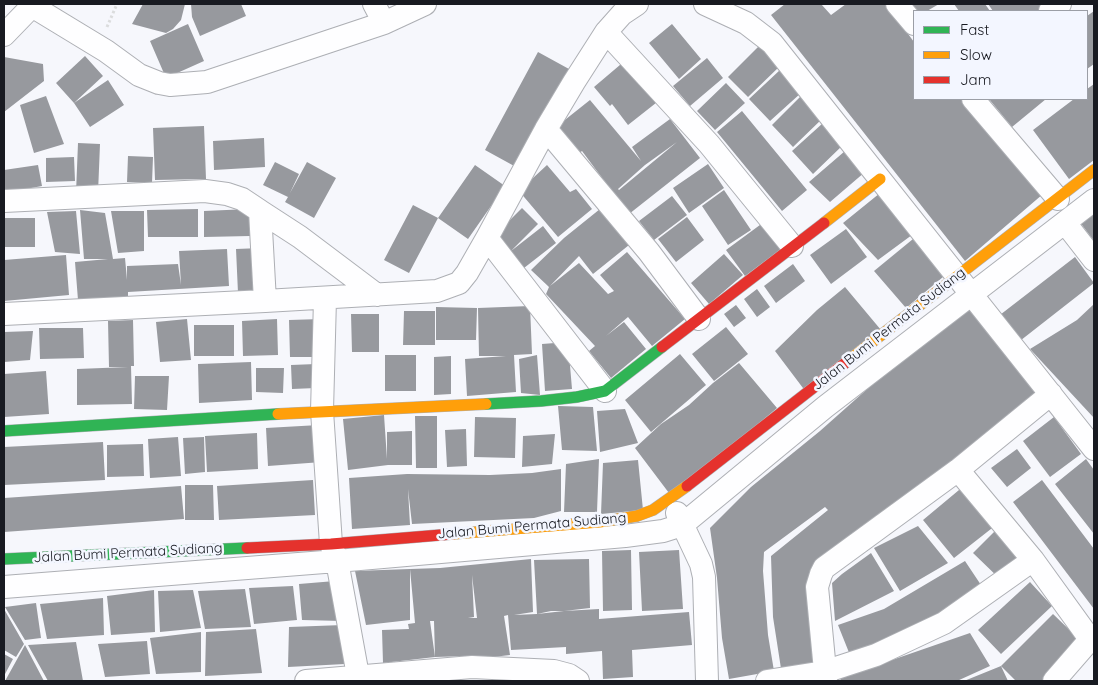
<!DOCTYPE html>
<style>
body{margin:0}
#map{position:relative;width:1098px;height:685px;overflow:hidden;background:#f6f7fc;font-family:Quicksand,sans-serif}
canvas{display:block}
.frame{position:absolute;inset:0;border:5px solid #181a21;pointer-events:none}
.legend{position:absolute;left:913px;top:10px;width:175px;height:90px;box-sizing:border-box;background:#f3f6ff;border:1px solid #9b9ea6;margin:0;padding:6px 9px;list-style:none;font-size:15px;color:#181a21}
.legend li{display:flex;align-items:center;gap:10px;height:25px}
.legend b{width:25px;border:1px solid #9b9ea6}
</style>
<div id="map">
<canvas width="1098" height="685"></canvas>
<div class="frame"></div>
<ul class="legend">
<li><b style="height:6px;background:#30b455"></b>Fast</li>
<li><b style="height:6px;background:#ff9f0a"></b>Slow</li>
<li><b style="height:6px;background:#e5322d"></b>Jam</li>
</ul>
</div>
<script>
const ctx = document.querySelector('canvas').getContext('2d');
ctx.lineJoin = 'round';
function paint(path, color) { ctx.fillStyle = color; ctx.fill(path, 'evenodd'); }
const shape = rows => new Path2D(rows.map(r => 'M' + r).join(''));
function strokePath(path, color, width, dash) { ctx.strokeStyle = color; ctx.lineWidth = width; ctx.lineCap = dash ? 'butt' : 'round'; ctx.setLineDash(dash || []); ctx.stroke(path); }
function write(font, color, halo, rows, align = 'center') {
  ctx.font = font + ' Quicksand,sans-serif'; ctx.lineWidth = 5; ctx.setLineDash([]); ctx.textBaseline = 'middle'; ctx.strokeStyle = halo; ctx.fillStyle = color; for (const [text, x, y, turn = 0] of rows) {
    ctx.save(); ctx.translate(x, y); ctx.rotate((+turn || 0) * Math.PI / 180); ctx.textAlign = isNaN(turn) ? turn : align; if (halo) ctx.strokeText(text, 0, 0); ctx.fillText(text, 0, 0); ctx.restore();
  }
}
paint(shape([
 [143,4,185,4,181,20,173,29,166,33,132,24],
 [191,4,241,4,246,16,200,36,192,17],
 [785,4,821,4,831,15,846,4,886,4,914,42,914,99,962,99,1043,194,965,261,771,15],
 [906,4,939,4,927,11,914,11],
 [954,4,985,4,990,11,959,11],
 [988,4,1049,4,1041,11,993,11],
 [1094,11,1094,64,1087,69,1087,16],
 [188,24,204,61,166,78,150,41],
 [672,24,701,59,679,79,649,43],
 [760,45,780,66,748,97,728,77],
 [538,52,569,69,516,167,485,150],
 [85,56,103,76,74,103,56,83],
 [4,57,43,64,44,81,4,112],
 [707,58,723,78,690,106,673,86],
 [627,59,643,79,638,85,645,79,661,99,628,125,612,104,610,106,594,87],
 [780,70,801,93,770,121,749,99],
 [108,80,124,105,90,127,74,103],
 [726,83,745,103,715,130,697,111],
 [1094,84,1094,160,1069,179,1033,130,1074,99,1087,99,1087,89],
 [802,95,823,118,793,147,772,125],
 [46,96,64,144,34,153,20,105],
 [989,99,1046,99,1012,127],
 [590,100,641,161,632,147,670,119,700,158,629,214,582,151,578,154,556,127],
 [677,142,619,190,618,189,645,165],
 [742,111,807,190,782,211,717,132],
 [823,123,843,145,813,174,792,151],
 [204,126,206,179,155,180,153,128],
 [264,138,265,167,214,170,213,141],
 [78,143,100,144,98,193,76,193],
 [845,151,865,172,830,202,809,182],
 [128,156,153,157,152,183,127,182],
 [74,157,75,181,46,182,46,158],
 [275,162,299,174,290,193,307,162,336,178,314,218,285,202,288,197,263,185],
 [708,164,724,188,689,213,673,188],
 [38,165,42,186,4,193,4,170],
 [475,165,505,186,468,239,438,218],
 [547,165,570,192,576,189,592,209,558,237,519,191],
 [885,189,916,232,878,260,843,223],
 [724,190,751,230,728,245,702,206],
 [672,196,687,215,654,240,639,221],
 [413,205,438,218,409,273,384,260],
 [522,208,538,224,511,251,543,226,556,243,524,268,495,235],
 [198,209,198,237,148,237,147,210],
 [249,209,250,236,204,237,204,211],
 [600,209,629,245,593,274,579,256,550,286,579,263,608,294,614,291,600,275,627,252,685,319,652,346,628,317,606,336,624,322,646,349,611,378,589,351,595,346,546,294,549,287,531,270,564,238],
 [80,210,105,213,113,259,125,258,127,280,127,266,178,264,181,285,179,251,227,249,229,286,128,292,128,297,78,300,75,262,108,259,84,259],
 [76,211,80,254,55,252,47,212],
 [111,211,144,211,144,251,118,253],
 [1094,211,1094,241,1079,221],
 [687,217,704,240,676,262,658,239],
 [4,218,35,218,35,247,4,247],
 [764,222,780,250,745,276,726,250],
 [846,229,867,257,831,284,810,255],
 [913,239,943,277,906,308,874,271],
 [261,248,263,292,238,293,236,249],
 [724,254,743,275,709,304,691,283],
 [66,255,69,295,4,301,4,260],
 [1075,257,1094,283,1016,344,996,318],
 [793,264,805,281,776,303,764,286],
 [845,287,881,330,806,392,775,351,817,310],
 [757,289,770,307,757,317,744,299],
 [1094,304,1094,418,1030,349,1077,320],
 [736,305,746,318,734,327,724,314],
 [530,306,532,354,514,355,516,392,467,396,465,359,506,356,479,356,478,308],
 [968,306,1043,397,824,560,822,669,782,675,773,617,771,556,828,510,825,507,764,552,763,571,768,635,774,671,729,679,722,638,717,578,710,528,751,487,820,431,883,375],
 [436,307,477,308,476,340,436,340],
 [404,311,435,311,435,345,403,345],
 [351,314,379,314,379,352,352,352],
 [187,319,191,360,160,362,156,322],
 [277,319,278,355,243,356,242,321],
 [321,319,322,357,290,357,289,320],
 [133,320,134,366,131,366,132,404,77,405,77,369,128,367,109,367,108,321],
 [194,325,234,325,234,356,194,356],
 [726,327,748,354,714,381,692,354],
 [39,328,83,328,84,358,40,359],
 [33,331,30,360,4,362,4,332],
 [568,342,572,389,545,391,542,344],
 [680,354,706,385,651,432,625,400],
 [385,355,416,355,416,391,385,391],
 [537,355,540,395,521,393,519,359],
 [451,356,451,394,434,395,434,357],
 [251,362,252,400,199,403,198,364],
 [739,363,777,408,672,497,635,448,661,424,689,405,713,383],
 [316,364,316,388,292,389,291,365],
 [256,368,284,368,283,393,256,392],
 [46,371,49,414,4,417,4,374],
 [135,376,169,376,167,410,134,409],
 [558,406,593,407,597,451,562,450],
 [625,409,638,443,600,452,597,411],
 [384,415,387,459,387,432,412,431,412,465,388,465,348,470,343,419],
 [415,416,437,416,437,468,416,468],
 [475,417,516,418,515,458,474,457],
 [1054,417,1081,454,1050,477,1023,441],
 [319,425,322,462,268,466,266,428],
 [466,429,467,466,447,467,445,430],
 [257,433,258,469,207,472,205,436],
 [555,434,552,464,522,467,523,436],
 [178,437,181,476,150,478,148,439],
 [204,437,205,472,185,474,183,438],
 [103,442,105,480,4,485,4,447],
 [143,444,144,476,107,477,107,445],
 [1017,449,1031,468,1007,487,991,468],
 [599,459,597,512,564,512,566,464],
 [1086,459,1094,470,1094,534,1055,484],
 [638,460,643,510,601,514,603,463],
 [561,469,561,511,534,518,412,524,408,489,410,525,352,529,349,478,407,474,490,475,532,473],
 [313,480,315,515,219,520,217,486],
 [1042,480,1094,549,1094,609,1013,502],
 [185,485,213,485,214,520,185,520],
 [965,485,996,525,954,558,923,520],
 [181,486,184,519,4,532,4,498],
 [918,526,948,563,900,591,874,548],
 [995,531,1024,559,1002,581,973,553],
 [631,550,632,610,603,611,602,551],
 [679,550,683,609,642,611,639,552],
 [871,553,894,591,835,621,832,583,842,574],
 [531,559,533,612,514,615,537,614,564,611,551,611,537,614,534,560,589,559,590,608,564,611,599,609,599,619,689,612,692,645,632,650,633,677,603,679,602,651,566,654,566,647,511,650,508,615,504,616,510,655,467,660,466,656,435,657,434,621,430,621,435,657,383,663,382,630,409,629,408,624,415,623,410,569,410,620,366,625,355,571,410,569,440,568],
 [472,575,477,618,468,618,474,617],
 [965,561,981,585,905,639,852,660,838,625,884,609],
 [335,581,343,621,302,620,299,584],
 [1030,582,1052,606,1001,654,978,630],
 [293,586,297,620,254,624,249,588],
 [245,589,251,627,205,629,198,591],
 [154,590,155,632,111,635,107,596],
 [193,590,201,628,160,632,158,591],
 [103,598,104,635,47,639,40,604],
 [36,603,41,638,25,640,5,607],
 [4,609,24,644,16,657,4,650],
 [1053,614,1084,644,1047,681,1016,681,1001,666],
 [343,625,345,664,288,667,289,627],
 [256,629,262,673,205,676,206,632],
 [201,632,201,672,156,674,150,638],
 [970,633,990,666,957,681,841,681,840,678],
 [147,641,150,674,105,677,98,644],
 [76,642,83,681,48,681,28,645],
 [25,645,44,681,5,681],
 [4,654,13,659,4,676],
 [1001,666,1008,681,964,681]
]), '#97999e');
const street = shape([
 [374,4,384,23],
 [637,4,622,14,606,32,709,144,792,246],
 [705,4,746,23,772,43,1094,449],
 [897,4,914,24],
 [32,6,106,51,139,75,159,83,170,85,207,82,384,23,425,4],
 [1050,11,1060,4],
 [4,35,34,4],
 [973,99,1058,199],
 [546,129,649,252,699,319],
 [4,201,205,191,227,194,242,199,260,211,265,301,437,291,459,283,467,273,487,238,546,129,574,82,606,32],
 [260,211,300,237,377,295],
 [1066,224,1094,260],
 [487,238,605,391],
 [325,299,322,411,331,544,337,561,359,681],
 [4,314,265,301],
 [958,470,1033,560,1090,639],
 [677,513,701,564,704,577,707,681],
 [4,587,337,561,625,536,663,531,682,525,825,407,1094,200],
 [306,681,472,667,554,671,569,675,578,681],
 [767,681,824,672,876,655,944,623,1033,560],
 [826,681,817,587,821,574,824,568,958,470,1051,394],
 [1054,681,1094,635]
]);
const fast = shape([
 [486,404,541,401,577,397,605,391,662,347],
 [4,431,278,414],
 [4,559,247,548]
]);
const slow = shape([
 [824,223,880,179],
 [849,360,1094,170],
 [278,414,486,404],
 [453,534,600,522,637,516,653,510,687,486]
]);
const jam = shape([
 [662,347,824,223],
 [687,486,849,360],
 [247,548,331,544,453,534]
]);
strokePath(street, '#adafb4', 24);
strokePath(fast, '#adafb4', 12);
strokePath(slow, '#adafb4', 12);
strokePath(jam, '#adafb4', 12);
strokePath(shape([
 [107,27,117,4]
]), '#dbdcdd', 3, [2.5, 2.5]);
strokePath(street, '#fefeff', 22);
strokePath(fast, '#30b455', 11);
strokePath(slow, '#ff9f0a', 11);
strokePath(jam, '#e5322d', 11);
write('14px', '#181a21', '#f3f6ff', [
 ["Jalan Bumi Permata Sudiang",889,329,-38],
 ["Jalan Bumi Permata Sudiang",532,526,-5],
 ["Jalan Bumi Permata Sudiang",128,553,-3]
]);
</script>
